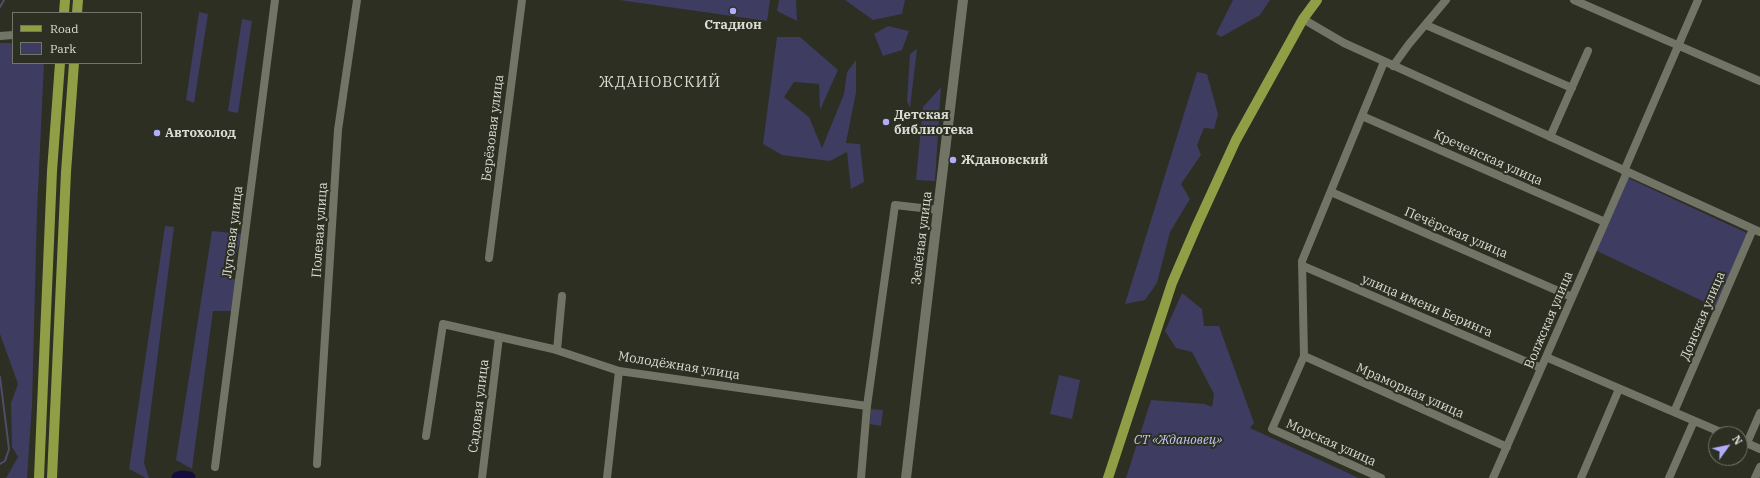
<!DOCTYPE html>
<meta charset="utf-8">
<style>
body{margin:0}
#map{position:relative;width:1760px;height:478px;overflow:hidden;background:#2c2f22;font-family:"IBM Plex Serif",serif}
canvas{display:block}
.legend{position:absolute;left:12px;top:12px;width:130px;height:52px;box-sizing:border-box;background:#2c2f22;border:1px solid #72756a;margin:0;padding:5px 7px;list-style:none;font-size:12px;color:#dbddd5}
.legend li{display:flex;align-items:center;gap:8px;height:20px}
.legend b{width:20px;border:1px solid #72756a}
.north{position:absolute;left:1708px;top:426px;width:40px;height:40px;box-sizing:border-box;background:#2c2f22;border:1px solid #72756a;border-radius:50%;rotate:57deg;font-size:11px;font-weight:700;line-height:16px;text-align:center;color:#dbddd5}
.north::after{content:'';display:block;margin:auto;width:14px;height:18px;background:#b0aefa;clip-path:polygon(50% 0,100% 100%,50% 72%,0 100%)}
</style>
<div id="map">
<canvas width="1760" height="478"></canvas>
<ul class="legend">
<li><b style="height:5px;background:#909e45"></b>Road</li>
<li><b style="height:11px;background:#3e3c61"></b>Park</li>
</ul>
<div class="north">N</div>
</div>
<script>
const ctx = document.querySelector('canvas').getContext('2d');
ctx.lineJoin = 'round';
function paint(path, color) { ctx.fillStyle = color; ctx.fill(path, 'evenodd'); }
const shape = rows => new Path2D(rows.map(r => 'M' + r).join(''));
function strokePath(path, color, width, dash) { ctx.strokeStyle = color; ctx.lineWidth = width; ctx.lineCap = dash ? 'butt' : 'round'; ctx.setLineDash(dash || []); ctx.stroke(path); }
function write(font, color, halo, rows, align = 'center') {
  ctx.font = font + ' "IBM Plex Serif",serif'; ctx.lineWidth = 4; ctx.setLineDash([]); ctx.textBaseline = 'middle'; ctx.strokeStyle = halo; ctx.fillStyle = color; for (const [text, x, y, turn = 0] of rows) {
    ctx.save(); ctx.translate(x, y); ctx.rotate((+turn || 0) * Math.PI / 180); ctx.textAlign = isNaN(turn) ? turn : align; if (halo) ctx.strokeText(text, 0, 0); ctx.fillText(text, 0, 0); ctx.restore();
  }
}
paint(shape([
 [619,0,770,0,767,21],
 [779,0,796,0,797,21,777,11],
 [845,0,905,0,902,14,873,20],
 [1233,0,1270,0,1260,15,1221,37,1216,34],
 [199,12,208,14,194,103,186,100],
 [242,19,252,21,238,113,228,111],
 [888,26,909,31,902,50,883,56,874,34],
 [777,37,800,37,838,70,820,110,819,84,794,82,784,97,809,117,822,148,844,94,847,72,856,60,856,92,846,143,860,144,864,182,851,189,847,152,830,161,782,155,763,144],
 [0,43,13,43,13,63,44,63,37,212,32,405,27,478,6,478,18,457,12,447,11,403,18,384,0,334],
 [917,49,910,108,907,101,910,54],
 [1197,72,1207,74,1218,114,1214,129,1204,128,1197,145,1201,155,1181,184,1190,199,1170,232,1157,283,1145,300,1125,304],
 [941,87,935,181,916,180,923,107],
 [1628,178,1749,234,1715,307,1595,250],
 [165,226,174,227,144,463,149,478,146,478,129,469],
 [212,231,242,234,235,258,225,256,223,274,243,283,239,311,213,311,192,469,176,460],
 [1182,293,1202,309,1204,326,1219,326,1254,423,1250,428,1359,478,1126,478,1151,400,1205,404,1212,407,1214,394,1192,352,1176,348,1165,331],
 [1059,375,1080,380,1072,419,1050,414],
 [871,409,883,410,881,426,870,424]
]), '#3e3c61');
strokePath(shape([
 [0,7,4,0],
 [0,377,9,449,5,461,0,464]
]), '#514b6b', 2);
strokePath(shape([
 [178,478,182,477,189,478]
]), '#160d3e', 13);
strokePath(shape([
 [1574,0,1760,81],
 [1303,19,1344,43,1760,232],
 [1426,25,1572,88],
 [0,36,13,35],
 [1393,66,1409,44,1446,0],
 [1362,116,1605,222],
 [1550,137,1588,51],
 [1624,171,1698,0],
 [1331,192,1572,297],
 [489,258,522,0],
 [1303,266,1541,368],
 [557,350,562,296],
 [1304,356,1507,447],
 [1546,357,1725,434],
 [1674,412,1753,229],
 [426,436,443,324,553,349,619,371,867,406],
 [1740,440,1760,449],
 [1747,443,1760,413],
 [317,464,338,130,357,0],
 [215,467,275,0],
 [482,478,499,337],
 [607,478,619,371],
 [861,478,867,406,895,205,939,210],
 [1381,478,1272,429,1304,356,1302,261,1384,62],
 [1493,478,1627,172],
 [1581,478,1619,389],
 [1669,478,1694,421],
 [1755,478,1760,467]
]), '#727566', 8);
strokePath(shape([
 [906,478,963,0]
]), '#727566', 10);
strokePath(shape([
 [64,13,65,0],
 [77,13,78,0],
 [39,478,52,171,60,63],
 [52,478,66,172,74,63],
 [1108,478,1172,283,1197,225,1236,140,1303,19,1317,0]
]), '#909e45', 10);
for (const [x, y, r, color] of [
 [733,11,4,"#b0aefa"],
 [886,122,4,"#b0aefa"],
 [157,133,4,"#b0aefa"],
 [953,160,4,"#b0aefa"]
]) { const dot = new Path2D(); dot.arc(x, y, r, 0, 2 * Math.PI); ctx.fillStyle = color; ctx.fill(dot); strokePath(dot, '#2c2f22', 1.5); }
write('bold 13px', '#dbddd5', '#2c2f22', [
 ["Стадион",733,25,"center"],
 ["Детская",894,115],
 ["библиотека",894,130],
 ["Автохолод",165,133],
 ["Ждановский",961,160]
], 'left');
write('13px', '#dbddd5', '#2c2f22', [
 ["Берёзовая улица",493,128,-83],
 ["Креченская улица",1488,158,24],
 ["Полевая улица",320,230,-86],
 ["Луговая улица",233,232,-83],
 ["Печёрская улица",1456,233,23],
 ["Зелёная улица",922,238,-83],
 ["улица имени Беринга",1427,306,23],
 ["Донская улица",1703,316,-67],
 ["Волжская улица",1549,320,-67],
 ["Молодёжная улица",679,366,9],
 ["Мраморная улица",1410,391,24],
 ["Садовая улица",479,406,-83],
 ["Морская улица",1331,443,24]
]);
write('italic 13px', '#c8c8fc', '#2c2f22', [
 ["СТ «Ждановец»",1178,440]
]);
ctx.letterSpacing = '1px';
write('15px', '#dbddd5', '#2c2f22', [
 ["ЖДАНОВСКИЙ",660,83]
]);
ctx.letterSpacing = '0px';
</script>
